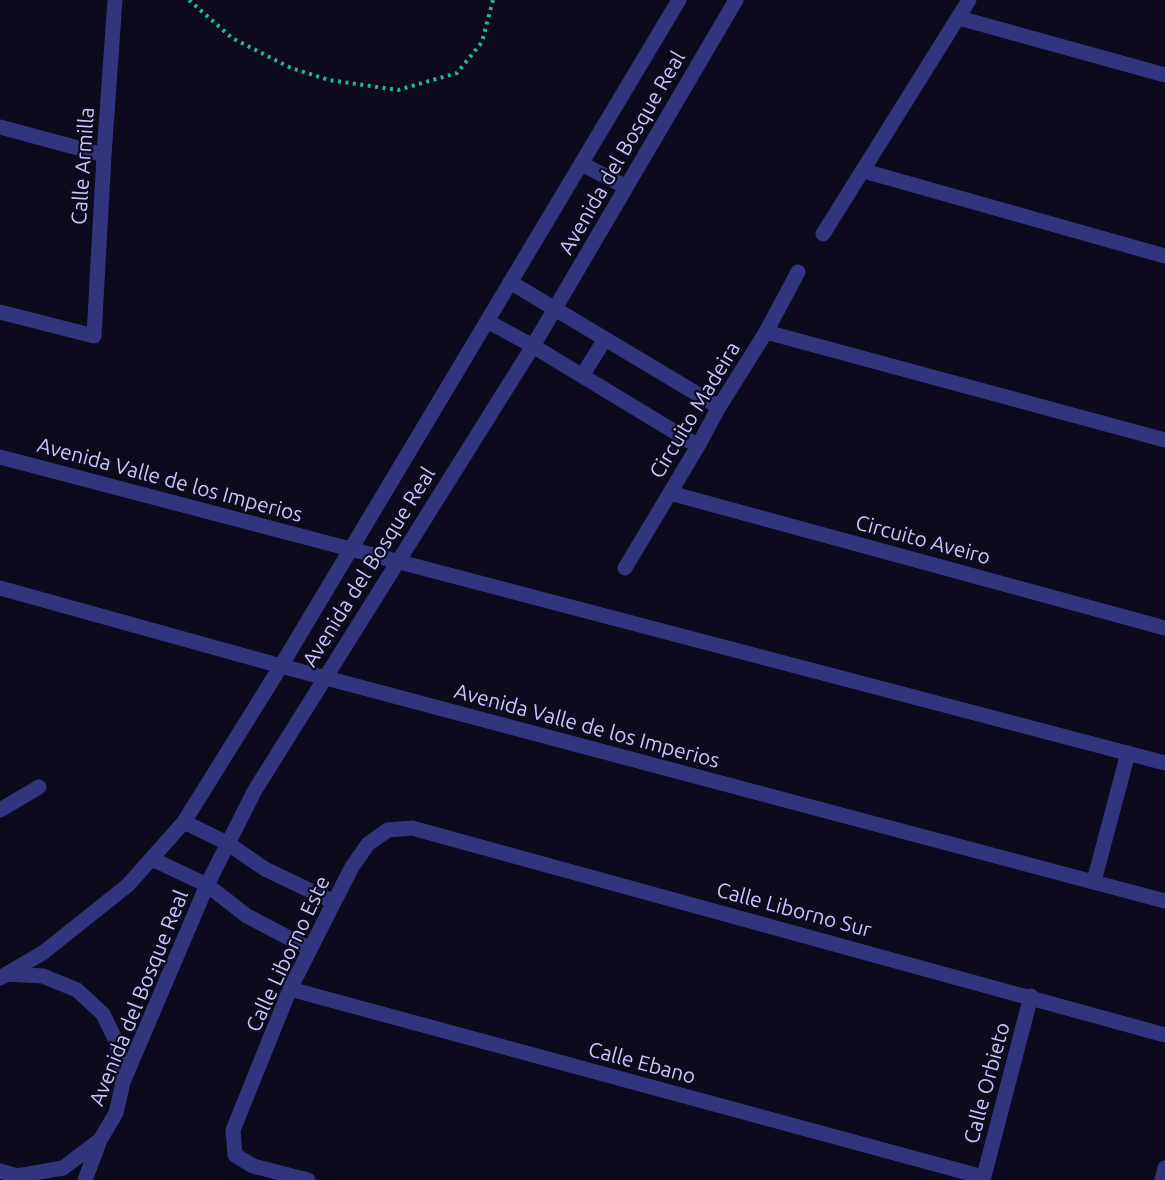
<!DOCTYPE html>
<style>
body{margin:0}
canvas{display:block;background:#0c0a1c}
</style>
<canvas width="1165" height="1180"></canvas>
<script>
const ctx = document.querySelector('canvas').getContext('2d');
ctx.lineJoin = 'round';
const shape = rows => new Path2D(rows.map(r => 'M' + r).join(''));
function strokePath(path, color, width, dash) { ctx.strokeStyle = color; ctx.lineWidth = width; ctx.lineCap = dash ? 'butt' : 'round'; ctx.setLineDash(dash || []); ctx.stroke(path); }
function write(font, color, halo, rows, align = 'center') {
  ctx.font = font + ' Ubuntu,sans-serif'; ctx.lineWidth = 4.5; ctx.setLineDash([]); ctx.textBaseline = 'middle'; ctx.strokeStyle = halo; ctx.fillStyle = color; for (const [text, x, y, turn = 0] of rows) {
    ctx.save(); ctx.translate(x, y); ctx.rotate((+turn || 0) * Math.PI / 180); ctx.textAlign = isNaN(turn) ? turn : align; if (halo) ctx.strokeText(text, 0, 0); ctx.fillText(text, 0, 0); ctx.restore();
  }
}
strokePath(shape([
 [189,0,232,38,291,68,329,80,398,90,457,73,482,42,493,0]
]), '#25b3a1', 4, [3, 4.5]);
strokePath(shape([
 [959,18,1165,75],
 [0,127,104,155],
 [582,164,626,187],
 [864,171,1165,256],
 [823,234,969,0],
 [510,282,719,407],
 [0,312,94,336,104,155,115,0],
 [487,321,533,346,698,446],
 [766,332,1165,440],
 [582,376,605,339],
 [0,457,1165,763],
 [670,493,1165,628],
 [625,568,698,446,719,407,766,332,798,272],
 [0,588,281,666,1165,901],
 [0,810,39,787],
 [184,822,227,843,265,869,334,902],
 [152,859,207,885,247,916,310,949],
 [1094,881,1128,753],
 [7,974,43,976,77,990,103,1014,117,1043,123,1082],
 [0,978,44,952,128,885,184,822,281,666,679,0],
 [290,989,983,1177],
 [0,1171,17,1176,63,1168,100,1140],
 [85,1180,100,1140,116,1113,123,1082,207,885,255,790,533,346,736,0],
 [308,1180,253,1166,235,1155,233,1130,290,989,334,902,352,867,368,844,388,830,412,828,1165,1035],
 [983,1180,1031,996],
 [1162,1180,1165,1168]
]), '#32347e', 15);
write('21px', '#c8c5ff', '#0c0a1c', [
 ["Avenida del Bosque Real",622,153,-60],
 ["Calle Armilla",83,166,-86],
 ["Circuito Madeira",695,410,-59],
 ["Avenida Valle de los Imperios",170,480,15],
 ["Circuito Aveiro",923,540,15],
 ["Avenida del Bosque Real",369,567,-58],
 ["Avenida Valle de los Imperios",587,726,15],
 ["Calle Liborno Sur",794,910,15],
 ["Calle Liborno Este",288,954,-65],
 ["Avenida del Bosque Real",139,998,-68],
 ["Calle Ebano",642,1063,15],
 ["Calle Orbieto",987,1083,-75]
]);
</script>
